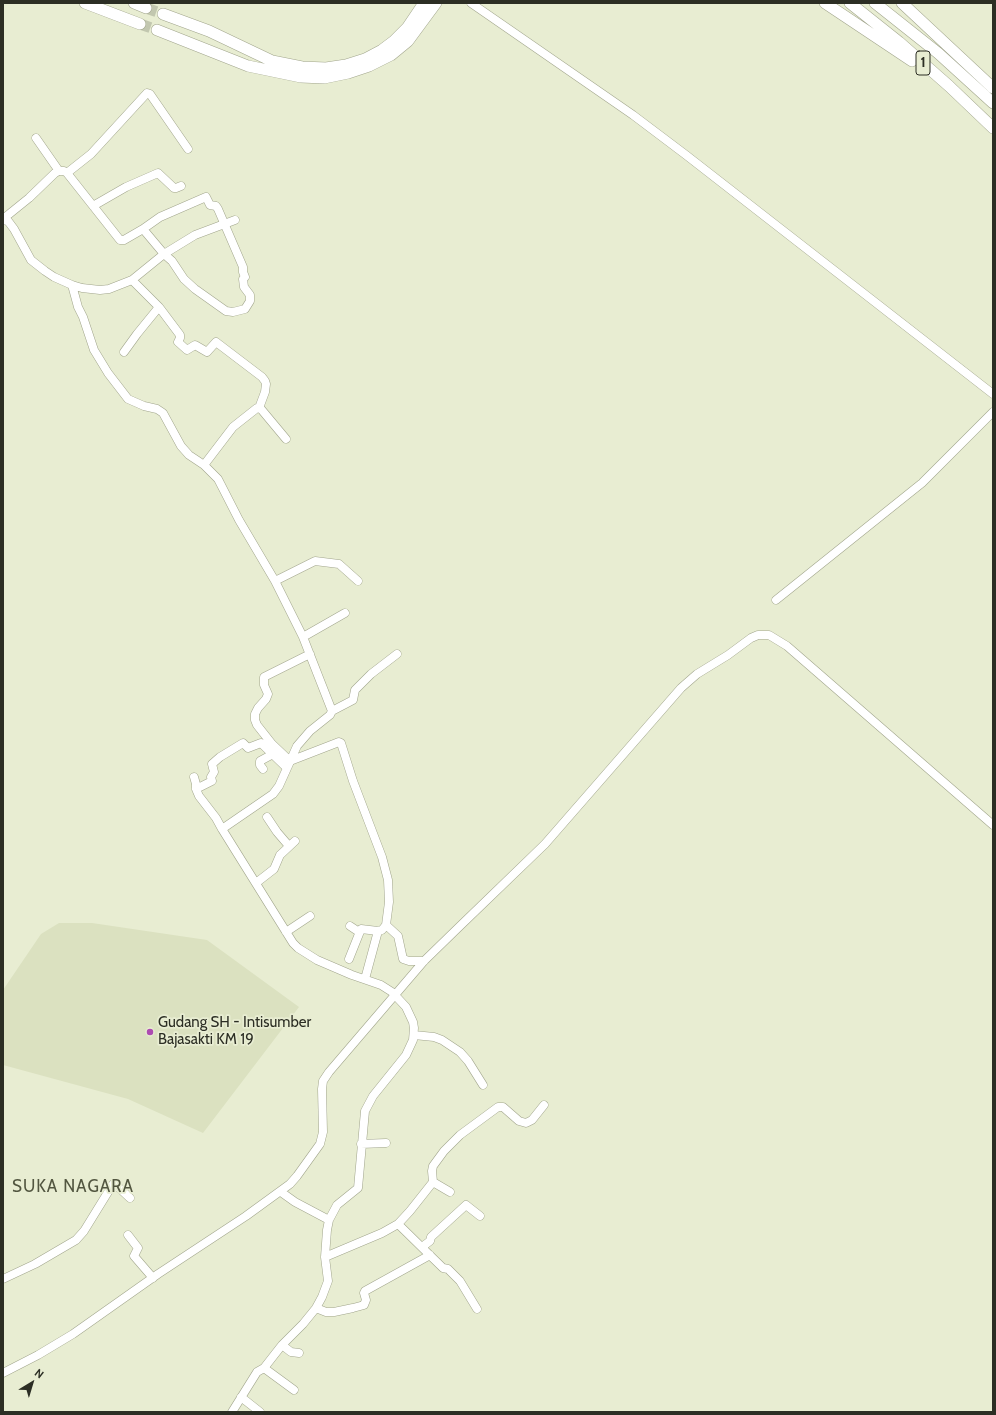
<!DOCTYPE html>
<style>
body{margin:0}
#map{position:relative;width:996px;height:1415px;overflow:hidden;background:#e8edd2;font-family:Cabin,sans-serif}
canvas{display:block}
.frame{position:absolute;inset:0;border:4px solid #2c2e24;pointer-events:none}
.north{position:absolute;left:12px;top:1363px;width:40px;height:40px;-webkit-text-stroke:3px #e8edd2;paint-order:stroke;rotate:38deg;font-size:11px;font-weight:700;line-height:16px;text-align:center;color:#2c2e24}
.north::after{content:'';display:block;margin:auto;width:14px;height:18px;background:#2c2e24;clip-path:polygon(50% 0,100% 100%,50% 72%,0 100%)}
</style>
<div id="map">
<canvas width="996" height="1415"></canvas>
<div class="frame"></div>
<div class="north">N</div>
</div>
<script>
const ctx = document.querySelector('canvas').getContext('2d');
ctx.lineJoin = 'round';
function paint(path, color) { ctx.fillStyle = color; ctx.fill(path, 'evenodd'); }
const shape = rows => new Path2D(rows.map(r => 'M' + r).join(''));
function strokePath(path, color, width, dash) { ctx.strokeStyle = color; ctx.lineWidth = width; ctx.lineCap = dash ? 'butt' : 'round'; ctx.setLineDash(dash || []); ctx.stroke(path); }
function write(font, color, halo, rows, align = 'center') {
  ctx.font = font + ' Cabin,sans-serif'; ctx.lineWidth = 3.5; ctx.setLineDash([]); ctx.textBaseline = 'middle'; ctx.strokeStyle = halo; ctx.fillStyle = color; for (const [text, x, y, turn = 0] of rows) {
    ctx.save(); ctx.translate(x, y); ctx.rotate((+turn || 0) * Math.PI / 180); ctx.textAlign = isNaN(turn) ? turn : align; if (halo) ctx.strokeText(text, 0, 0); ctx.fillText(text, 0, 0); ctx.restore();
  }
}
paint(shape([
 [59,923,92,923,207,940,299,1007,203,1133,128,1099,3,1065,3,990,41,934]
]), '#dbe1c0');
strokePath(shape([
 [146,8,163,14],
 [140,24,157,30]
]), '#c2c7af', 11, [11, 5.5]);
const minor = shape([
 [471,3,633,115,686,155,993,394],
 [36,138,59,171],
 [67,173,91,154,147,93,150,94,188,149],
 [93,206,126,187,158,173,174,188,176,188,181,186],
 [3,219,29,198,55,173,59,171,64,171,67,173,120,240,124,240,143,229,164,254,172,261,184,279,195,289,226,311,233,312,245,309,250,301,250,295,244,287,243,279,245,277,243,272,243,267,218,209,216,206,210,205,206,197,160,217,143,229],
 [3,220,8,221,14,229,31,260,45,271,54,277,72,285,82,288,100,290,109,289,132,280,164,254,195,235,235,220],
 [132,280,159,307,180,335,180,338,178,342,187,350,195,345,207,352,216,342,262,377,265,381,266,384,265,392,259,408],
 [72,285,78,307,83,317,94,350,108,373,128,399,144,406,157,409,163,413,181,446,189,455,204,465,218,479,239,520,275,581,303,637,332,711,330,715,310,731,297,746,279,786,273,794,222,829,293,943,298,948,317,960,352,975,381,985,392,992,406,1007,413,1022,414,1028,413,1040,406,1055,373,1096,365,1111,358,1188,337,1205,329,1220,327,1230,325,1257,328,1281,322,1297,316,1308,303,1324,282,1345,264,1368,257,1372,232,1412],
 [124,352,137,334,159,307],
 [204,465,233,427,257,408,261,409,286,439],
 [275,581,315,561,339,564,358,581],
 [776,600,922,483,993,412],
 [303,637,345,613],
 [310,654,264,677,264,685,268,694,266,699,258,708,255,714,255,720,257,725,272,744,290,761,339,742,341,743,353,781,382,857,388,880,389,902,386,925,382,930,378,931,365,979],
 [332,711,353,700,355,690,371,674,397,654],
 [263,769,260,765,260,761,273,754],
 [194,777,196,784,196,789,199,796,216,818,222,829],
 [196,789,212,781,211,777,214,772,212,764,220,757,243,743,248,748,261,743,287,768],
 [267,817,277,832,289,846],
 [256,883,274,869,280,855,295,841],
 [386,925,398,936,403,959,409,961,424,961],
 [350,926,359,932],
 [286,932,310,916],
 [349,959,361,929,378,931],
 [414,1035,434,1037,442,1040,460,1052,468,1061,483,1085],
 [361,1144,386,1143],
 [433,1182,450,1192],
 [281,1192,295,1202,329,1220],
 [398,1224,410,1211,433,1182,432,1171,433,1166,444,1151,460,1135,498,1107,503,1107,519,1121,526,1123,532,1120,544,1105],
 [128,1235,138,1248,134,1256,153,1278],
 [422,1247,430,1241,431,1237,466,1205,480,1216],
 [325,1257,382,1233,398,1224,443,1268,448,1269,460,1281,477,1309],
 [3,1279,35,1264,76,1240,84,1231,113,1184,115,1184,130,1198],
 [316,1308,326,1312,334,1312,353,1308,364,1305,366,1300,364,1293,365,1291,430,1255],
 [282,1345,291,1352,299,1353],
 [264,1368,294,1390],
 [3,1373,38,1355,73,1334,158,1274,246,1216,290,1184,297,1176,320,1144,323,1132,322,1089,323,1081,329,1072,424,961,460,926,545,844,681,688,697,674,728,655,751,638,758,635,769,635,787,646,993,825],
 [241,1397,260,1412]
]);
const highway = shape([
 [85,3,140,24],
 [134,3,146,8],
 [825,3,912,61],
 [850,3,899,42,949,86,993,128],
 [875,3,938,53,993,103],
 [902,3,993,88],
 [163,14,209,31,272,61,302,67,326,68,346,65,365,59,382,50,394,41,407,28,424,3],
 [157,30,248,66,301,77,324,78,348,73,369,66,391,55,408,41,436,3]
]);
strokePath(minor, '#a1a58c', 9);
strokePath(highway, '#a1a58c', 12);
strokePath(minor, '#fff', 8);
strokePath(highway, '#fff', 11);
for (const [x, y, r, color] of [
 [150,1032,4,"#ad4bb1"]
]) { const dot = new Path2D(); dot.arc(x, y, r, 0, 2 * Math.PI); ctx.fillStyle = color; ctx.fill(dot); strokePath(dot, '#e8edd2', 1.5); }
for (const [x, y, w] of [
 [923,63,14]
]) { const box = new Path2D(); box.roundRect(x - w / 2, y - 12, w, 24, 3); ctx.fillStyle = '#e8edd2'; ctx.fill(box); strokePath(box, '#2c2e24', 1); }
write('bold 14px', '#2c2e24', null, [
 ["1",923,63]
]);
write('15px', '#2c2e24', '#e8edd2', [
 ["Gudang SH - Intisumber",158,1023],
 ["Bajasakti KM 19",158,1040]
], 'left');
ctx.letterSpacing = '1px';
write('17px', '#525640', '#e8edd2', [
 ["SUKA NAGARA",73,1187]
]);
ctx.letterSpacing = '0px';
</script>
